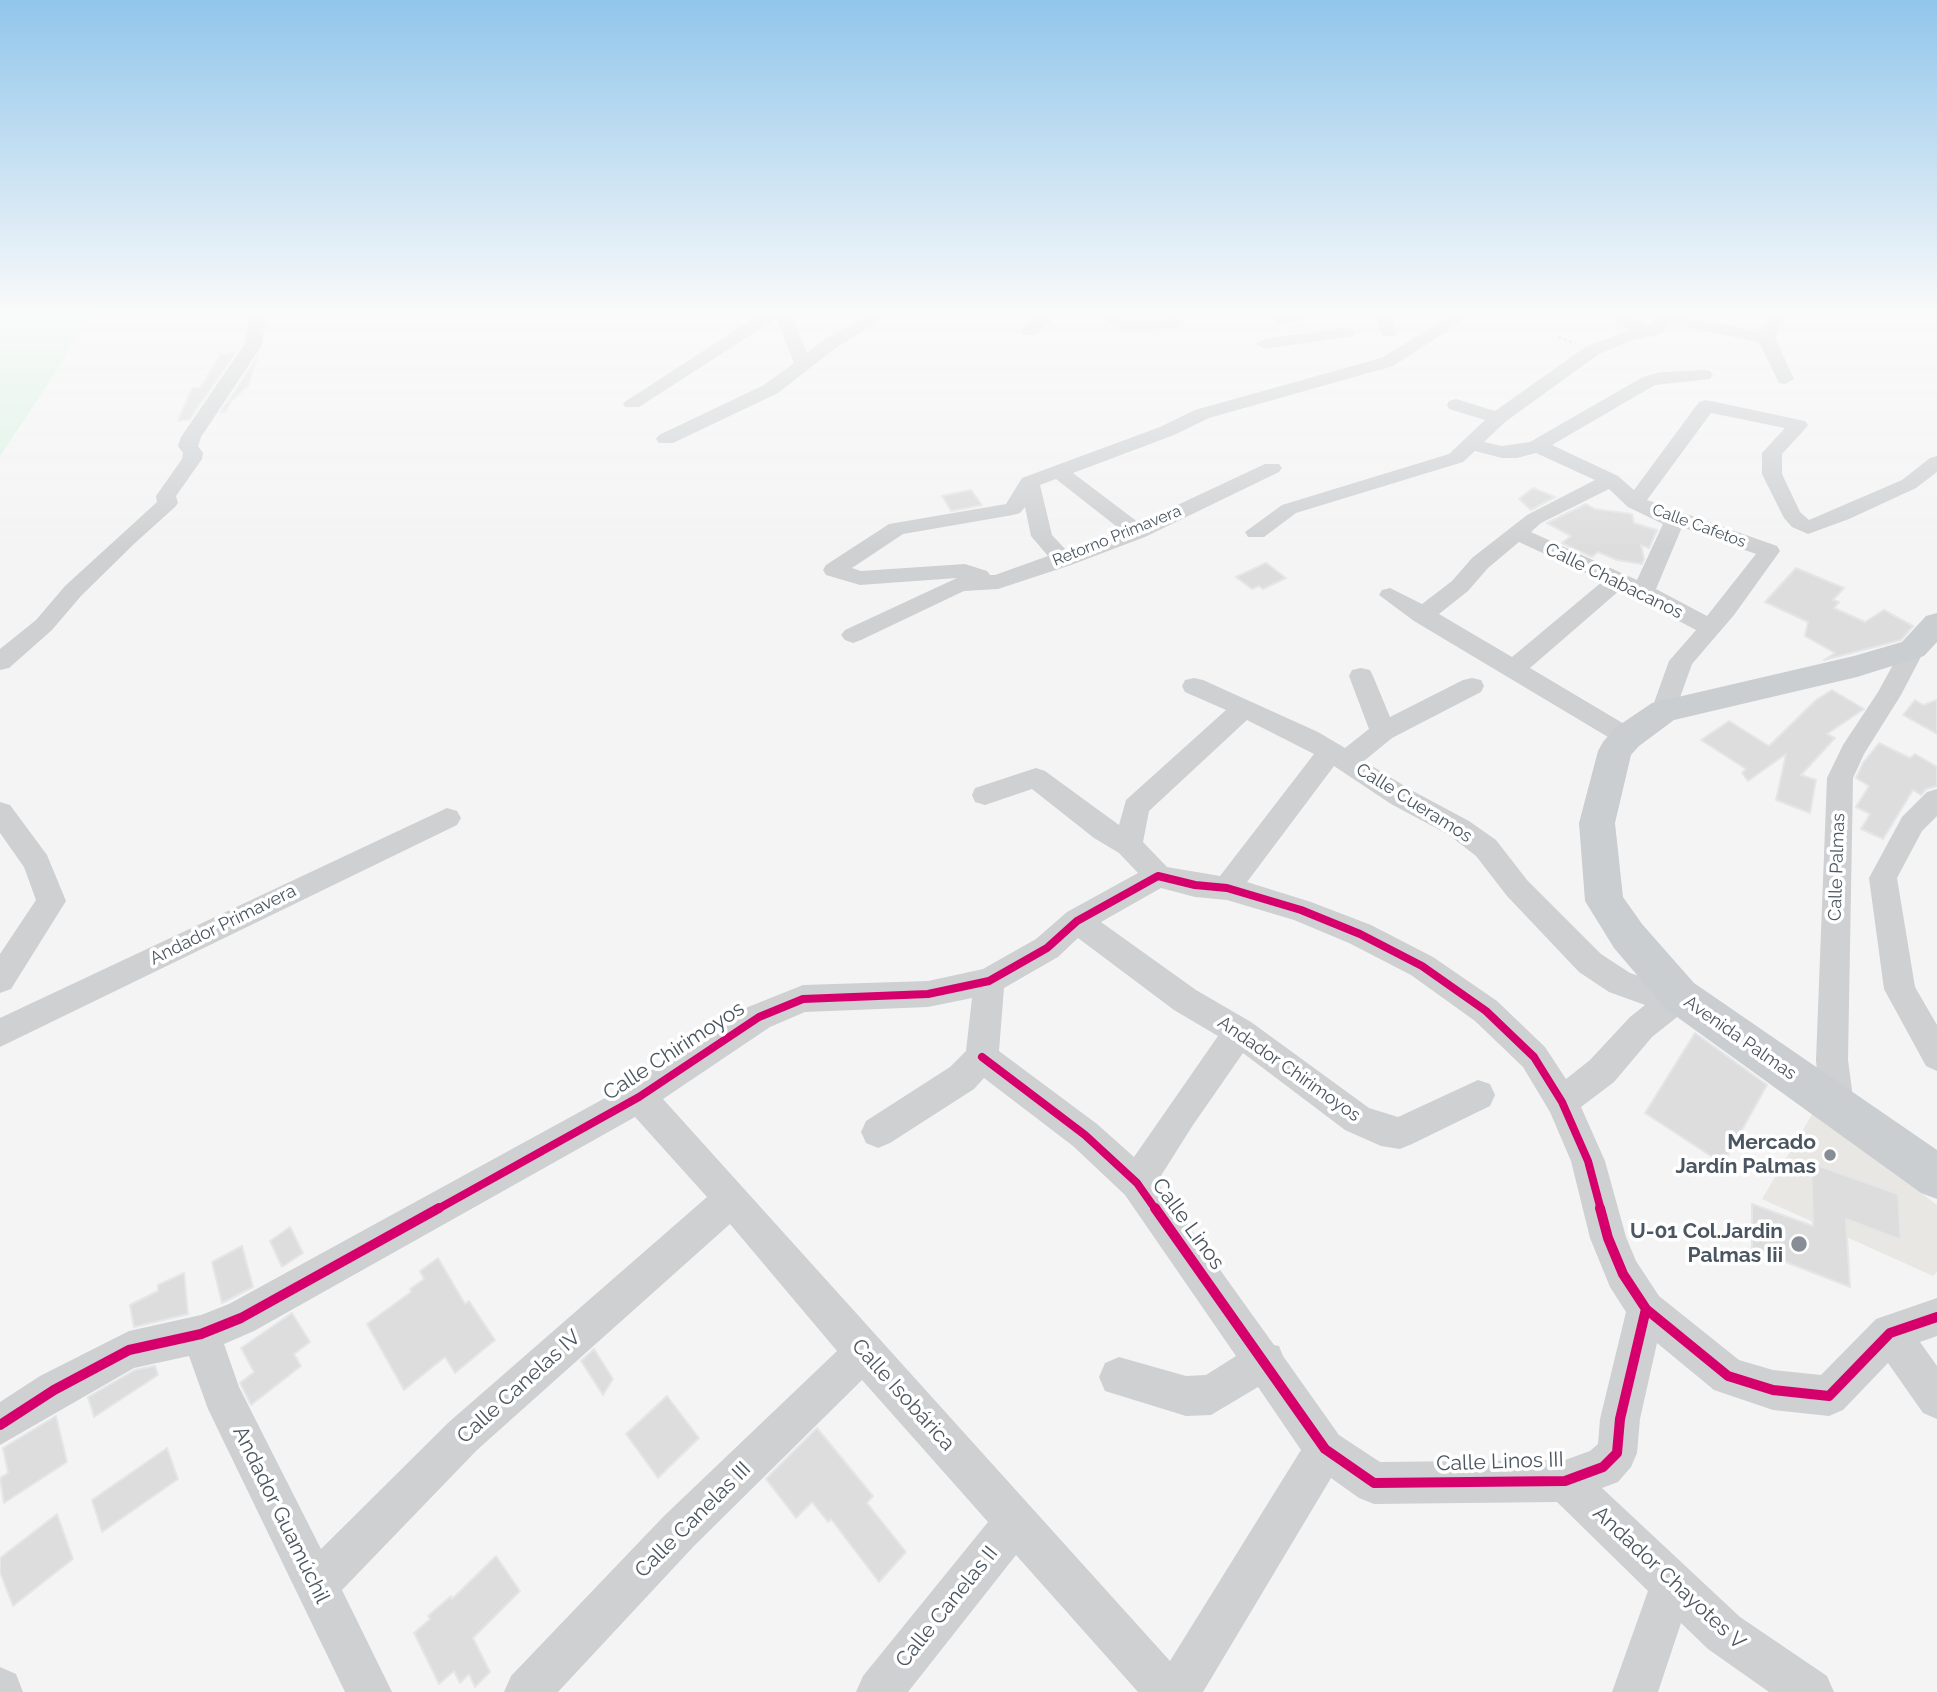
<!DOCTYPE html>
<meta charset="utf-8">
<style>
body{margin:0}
canvas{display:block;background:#f4f4f4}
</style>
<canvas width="1937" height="1692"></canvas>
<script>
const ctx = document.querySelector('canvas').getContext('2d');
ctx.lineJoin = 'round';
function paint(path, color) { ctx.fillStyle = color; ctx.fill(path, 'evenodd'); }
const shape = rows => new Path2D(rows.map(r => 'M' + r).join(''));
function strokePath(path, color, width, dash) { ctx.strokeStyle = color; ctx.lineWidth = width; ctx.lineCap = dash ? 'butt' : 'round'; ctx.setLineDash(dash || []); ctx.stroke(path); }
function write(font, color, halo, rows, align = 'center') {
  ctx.font = font + ' Raleway,sans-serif'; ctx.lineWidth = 7; ctx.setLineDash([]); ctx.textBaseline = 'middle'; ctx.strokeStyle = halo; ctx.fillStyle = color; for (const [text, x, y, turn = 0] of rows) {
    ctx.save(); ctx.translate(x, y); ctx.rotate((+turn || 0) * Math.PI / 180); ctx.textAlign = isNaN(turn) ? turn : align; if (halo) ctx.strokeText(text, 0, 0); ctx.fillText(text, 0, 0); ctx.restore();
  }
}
paint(shape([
 [1814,1111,1937,1205,1937,1272,1933,1276,1762,1199]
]), '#e8e7e3');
paint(shape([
 [0,313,95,313,0,456]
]), '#d9f2e3');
const building = shape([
 [235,353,190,419,178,421,192,388,200,388,221,354,235,353],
 [258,356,248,386,230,402,226,411,221,412,258,356],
 [1533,488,1555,497,1531,510,1519,499,1533,488],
 [971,490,982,505,951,511,942,496,971,490],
 [1586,504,1595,509,1632,514,1634,523,1657,530,1649,548,1641,545,1644,559,1642,564,1617,560,1598,552,1592,557,1562,543,1571,536,1547,523,1586,504],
 [1266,563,1286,578,1263,589,1259,586,1252,589,1236,577,1266,563],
 [1796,568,1844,588,1833,600,1839,602,1834,608,1865,622,1884,610,1913,626,1901,640,1824,660,1835,653,1805,636,1808,622,1765,602,1796,568],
 [1832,690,1864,709,1827,734,1835,738,1801,775,1816,780,1810,813,1776,800,1786,754,1748,781,1742,773,1746,769,1701,740,1729,721,1769,746,1816,700,1832,690],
 [1915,700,1923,705,1937,700,1937,734,1903,715,1915,700],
 [1879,743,1910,758,1915,754,1937,767,1937,786,1926,789,1921,795,1913,790,1883,839,1861,829,1870,814,1856,807,1869,786,1856,778,1863,763,1879,743],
 [1695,1033,1767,1085,1723,1164,1645,1113,1695,1033],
 [1811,1163,1898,1194,1901,1240,1846,1219,1850,1287,1752,1249,1752,1204,1813,1226,1811,1163],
 [290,1227,303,1253,282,1267,270,1241,290,1227],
 [242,1246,253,1287,222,1303,212,1262,242,1246],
 [438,1258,465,1304,469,1301,495,1340,455,1373,445,1357,404,1390,367,1324,411,1292,410,1289,424,1279,420,1271,438,1258],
 [184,1273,188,1314,134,1327,130,1305,158,1291,158,1285,184,1273],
 [292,1313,310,1342,294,1354,301,1366,251,1405,240,1383,254,1372,241,1348,292,1313],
 [594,1349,613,1379,603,1395,581,1361,594,1349],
 [155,1366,158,1375,94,1417,88,1397,135,1370,155,1366],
 [667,1396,699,1438,658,1478,626,1434,667,1396],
 [56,1416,67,1462,4,1503,0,1478,8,1473,3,1448,56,1416],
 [817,1428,873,1496,867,1503,906,1552,879,1582,831,1519,828,1522,812,1502,796,1518,766,1479,817,1428],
 [167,1448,178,1479,102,1532,92,1500,167,1448],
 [57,1514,73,1559,13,1606,0,1572,0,1558,57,1514],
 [496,1556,520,1591,473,1638,490,1672,475,1687,469,1674,460,1683,454,1671,439,1684,414,1633,430,1619,428,1616,451,1596,452,1599,496,1556]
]);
paint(building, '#ddddde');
strokePath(building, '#e5e6e7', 2);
strokePath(shape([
 [1558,337,1576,344]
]), '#bcc7c4', 2.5, [3.5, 2.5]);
paint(shape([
 [250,313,266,313,262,345,201,437,198,446,203,453,202,459,176,496,178,503,175,507,135,543,81,596,52,630,9,668,0,670,0,649,36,620,65,586,157,502,156,496,182,459,183,453,178,446,181,437,244,345,250,313],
 [762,313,791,314,807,353,825,339,872,313,892,313,837,347,778,393,673,443,659,443,656,439,659,435,764,385,794,363,777,320,774,320,639,407,625,407,623,403,762,313],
 [1041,313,1060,313,1035,335,1023,335,1020,331,1023,327,1041,313],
 [1092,313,1113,313,1128,321,1177,318,1186,323,1177,328,1125,331,1092,313],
 [1285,313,1324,313,1322,317,1280,324,1272,319,1274,315,1285,313],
 [1374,313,1390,313,1397,332,1394,336,1382,336,1374,313],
 [1455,313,1475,313,1393,366,1209,418,1174,435,1073,473,1139,523,1265,464,1279,464,1282,468,1279,472,1145,537,1071,565,998,589,964,591,861,640,853,643,845,640,841,635,845,630,957,578,860,585,826,575,823,570,826,565,889,524,1006,504,1022,478,1160,427,1195,410,1381,358,1455,313],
 [1056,479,1121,530,1066,550,1052,535,1040,485,1056,479],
 [1025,507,1031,536,1048,556,995,575,990,575,987,571,965,564,861,571,852,568,903,534,1013,515,1020,513,1025,507],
 [1602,313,1623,313,1648,325,1653,320,1645,313,1666,313,1760,332,1770,313,1786,313,1775,338,1794,379,1785,384,1779,383,1759,342,1668,324,1663,332,1654,336,1633,340,1599,354,1505,422,1484,442,1502,446,1530,442,1643,377,1661,372,1704,370,1710,371,1713,375,1710,379,1655,385,1552,445,1618,476,1634,490,1699,402,1706,400,1805,421,1808,425,1805,429,1782,454,1782,474,1800,512,1809,520,1902,480,1930,458,1937,456,1937,472,1916,488,1849,519,1808,534,1792,527,1784,518,1762,474,1762,453,1785,428,1711,413,1647,500,1777,546,1780,551,1734,615,1692,664,1673,717,1664,720,1655,717,1651,711,1669,661,1696,630,1620,590,1530,668,1636,731,1640,737,1636,743,1627,746,1618,743,1414,621,1379,595,1382,590,1390,588,1422,604,1452,581,1472,558,1527,515,1595,480,1536,453,1517,458,1502,458,1475,451,1463,462,1296,513,1264,537,1248,537,1245,532,1282,505,1449,454,1485,420,1449,409,1447,405,1449,401,1456,399,1495,411,1587,346,1630,330,1602,313],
 [1609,489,1628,507,1663,524,1637,580,1531,532,1541,523,1609,489],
 [1682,527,1756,554,1707,616,1656,589,1682,527],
 [1519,542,1603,581,1512,657,1439,614,1468,591,1488,568,1519,542],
 [1347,327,1356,332,1353,336,1265,349,1256,344,1265,339,1347,327],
 [1913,641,1921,643,1925,649,1901,695,1864,754,1853,778,1848,1060,1854,1105,1849,1116,1837,1121,1825,1116,1820,1105,1816,1060,1827,778,1843,745,1878,692,1905,643,1913,641],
 [1361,668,1370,670,1373,676,1390,717,1463,680,1472,678,1481,680,1484,686,1481,692,1392,738,1364,761,1411,790,1469,821,1496,840,1527,880,1601,954,1630,973,1670,986,1680,983,1691,986,1696,996,1691,1006,1652,1037,1614,1082,1581,1107,1605,1161,1626,1237,1636,1261,1659,1296,1739,1360,1773,1370,1821,1375,1876,1319,1937,1298,1937,1336,1920,1342,1937,1366,1937,1419,1923,1413,1888,1363,1843,1410,1829,1416,1773,1410,1714,1390,1657,1343,1640,1419,1637,1453,1631,1467,1618,1482,1602,1488,1740,1617,1827,1676,1834,1692,1769,1692,1708,1649,1681,1623,1658,1692,1612,1692,1648,1591,1557,1502,1374,1504,1359,1498,1331,1478,1203,1692,1138,1692,1016,1555,908,1692,856,1692,863,1676,988,1522,862,1380,694,1546,558,1692,504,1692,511,1676,664,1516,837,1351,730,1224,477,1450,342,1590,392,1692,345,1692,208,1409,189,1356,134,1368,0,1445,0,1402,40,1376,129,1331,201,1315,229,1304,627,1086,748,1007,803,985,928,981,983,969,1036,939,1067,912,1138,873,1119,853,1094,838,1032,789,985,805,975,802,972,795,975,788,1036,768,1045,771,1119,825,1126,800,1226,710,1185,692,1182,686,1185,680,1194,678,1203,680,1318,732,1345,748,1369,729,1349,676,1352,670,1361,668],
 [1247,720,1314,754,1220,876,1167,867,1143,842,1149,811,1247,720],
 [1334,766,1391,804,1449,835,1476,856,1507,896,1579,972,1609,992,1645,1005,1630,1017,1590,1060,1566,1079,1545,1047,1497,1001,1433,957,1371,925,1311,902,1247,882,1334,766],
 [1161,888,1195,897,1227,900,1294,920,1349,943,1411,975,1475,1021,1523,1067,1550,1112,1571,1161,1590,1238,1610,1287,1626,1312,1600,1419,1598,1444,1590,1451,1565,1460,1380,1462,1339,1435,1283,1356,1279,1346,1274,1345,1157,1182,1193,1125,1243,1053,1345,1130,1381,1146,1400,1149,1412,1144,1490,1106,1495,1095,1490,1084,1478,1080,1398,1117,1369,1108,1251,1022,1196,990,1101,922,1161,888],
 [1078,938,1174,1010,1218,1036,1134,1157,1097,1124,999,1051,1004,988,1058,957,1078,938],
 [972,998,966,1051,950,1067,866,1121,861,1132,866,1143,878,1148,890,1143,974,1089,984,1078,1073,1146,1125,1195,1236,1356,1206,1375,1186,1376,1119,1357,1105,1363,1099,1377,1105,1391,1186,1416,1211,1415,1258,1387,1301,1450,1170,1661,663,1099,770,1027,805,1012,928,1007,972,998],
 [635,1117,707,1197,449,1422,321,1549,239,1387,224,1344,254,1331,635,1117],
 [1937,789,1937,816,1922,831,1897,878,1915,987,1937,1025,1937,1071,1926,1066,1884,989,1869,878,1902,817,1927,792,1937,789],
 [0,802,10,805,47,855,66,901,11,989,0,993,0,954,36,900,24,867,0,833,0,802],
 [447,808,457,811,461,818,457,825,0,1047,0,1018,447,808],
 [0,1667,16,1674,23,1692,0,1692,0,1667]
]), '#ced0d2');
paint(shape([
 [1937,613,1937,642,1924,656,1857,677,1674,720,1639,746,1631,755,1615,823,1623,897,1642,924,1694,983,1937,1150,1937,1199,1921,1193,1666,1009,1614,948,1585,901,1579,823,1598,751,1603,742,1615,728,1652,703,1854,656,1902,642,1926,616,1937,613]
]), '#caced1');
strokePath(shape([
 [982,1057,1085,1135,1137,1183,1156,1210],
 [436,1210,639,1097,759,1017,803,999,928,994,989,981,1047,948,1077,921,1158,876,1195,885,1227,888,1301,910,1360,934,1422,966,1486,1011,1534,1057,1562,1102,1588,1161,1601,1210]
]), '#d6006c', 8);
strokePath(shape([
 [1155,1208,1325,1449,1374,1483,1565,1481,1603,1467,1617,1453,1620,1419,1646,1309],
 [1600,1208,1608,1238,1623,1274,1646,1309,1728,1376,1773,1390,1829,1396,1890,1333,1937,1317],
 [0,1425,54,1390,129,1350,201,1334,241,1318,439,1208]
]), '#d6006c', 10);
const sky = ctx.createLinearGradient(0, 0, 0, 550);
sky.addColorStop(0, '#91c6eb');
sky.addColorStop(0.57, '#fafafa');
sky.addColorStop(1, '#fafafa00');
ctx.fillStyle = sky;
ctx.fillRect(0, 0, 1937, 550);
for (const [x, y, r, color] of [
 [1830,1155,7,"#868d94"],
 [1799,1244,9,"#868d94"]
]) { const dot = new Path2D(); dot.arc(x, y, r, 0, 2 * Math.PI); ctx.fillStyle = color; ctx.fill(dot); strokePath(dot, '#fff', 2.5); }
write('16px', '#4a5661', '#fff', [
 ["Calle Cafetos",1699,526,20],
 ["Retorno Primavera",1117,536,-22]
]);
write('18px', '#4a5661', '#fff', [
 ["Calle Chabacanos",1614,581,26],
 ["Calle Cueramos",1414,803,32],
 ["Calle Palmas",1837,867,-88],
 ["Andador Primavera",223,925,-26],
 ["Avenida Palmas",1740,1038,35],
 ["Andador Chirimoyos",1289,1069,35]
]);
write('21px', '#4a5661', '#fff', [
 ["Calle Chirimoyos",674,1051,-33],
 ["Calle Linos",1188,1224,54],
 ["Calle Canelas IV",519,1387,-42],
 ["Calle Isobárica",903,1395,48],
 ["Calle Linos III",1500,1462,-2],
 ["Andador Guamúchil",281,1515,64],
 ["Calle Canelas III",693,1520,-45],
 ["Andador Chayotes V",1669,1578,43],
 ["Calle Canelas II",947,1607,-51]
]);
write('bold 21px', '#4a5661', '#fff', [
 ["Mercado",1816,1143],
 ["Jardín Palmas",1816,1167],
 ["U-01 Col.Jardin",1783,1232],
 ["Palmas Iii",1783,1256]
], 'right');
</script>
